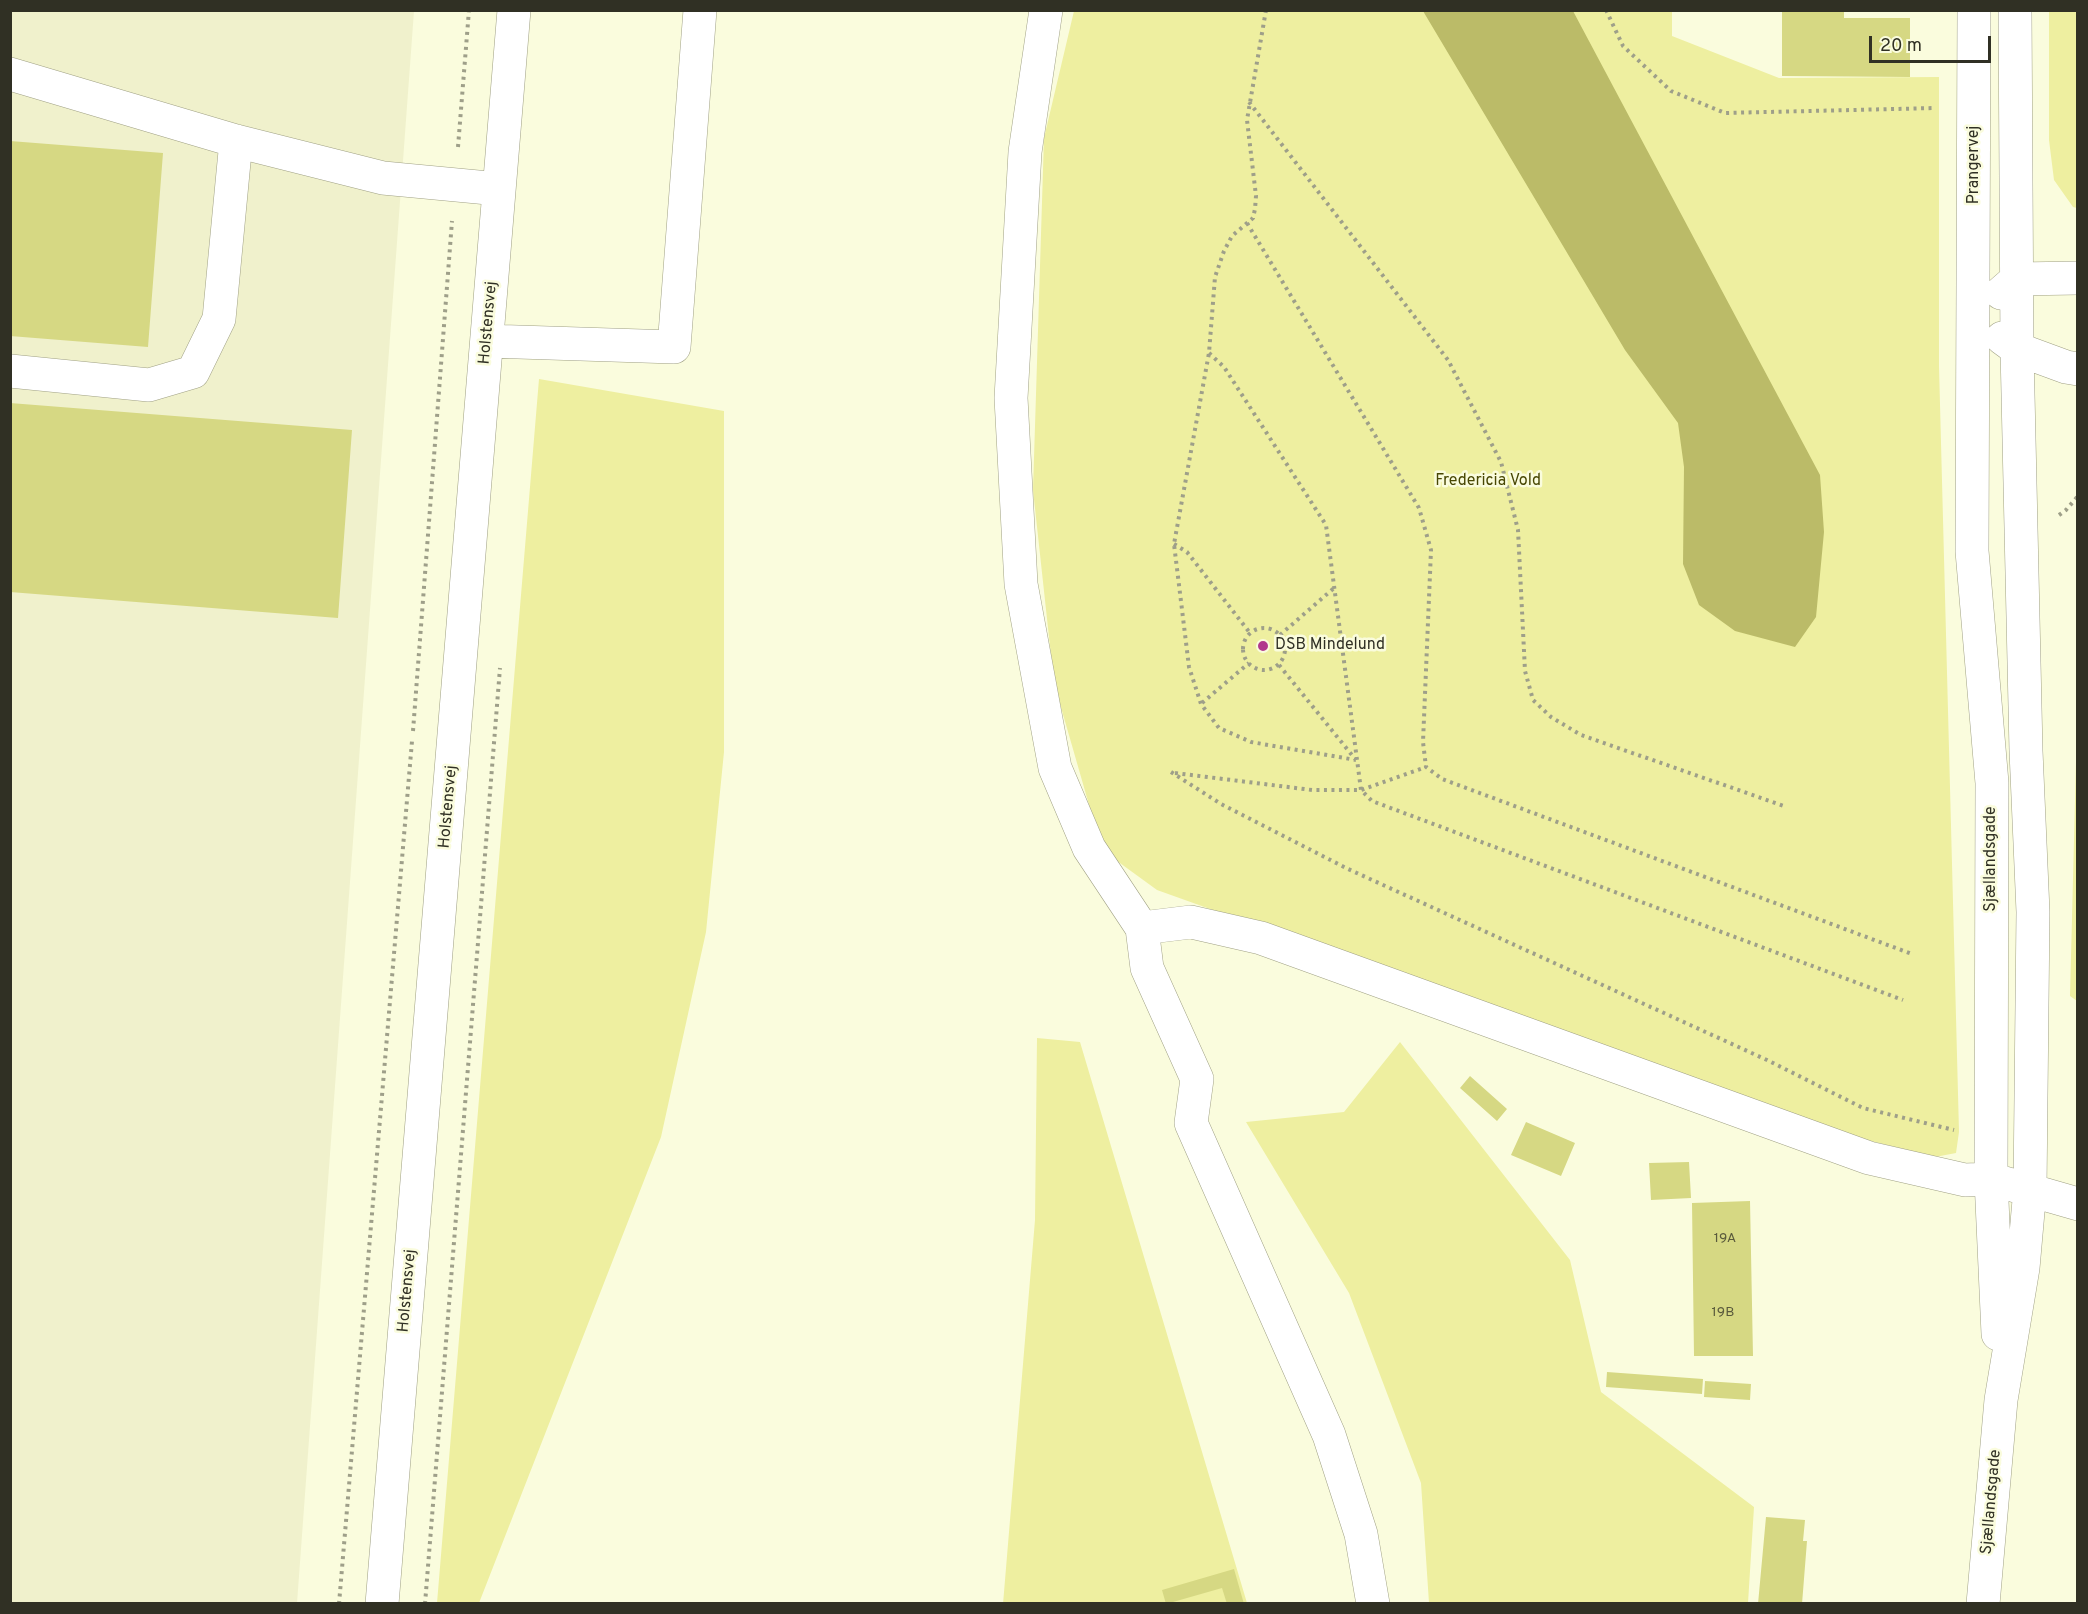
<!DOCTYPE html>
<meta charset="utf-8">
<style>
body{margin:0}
#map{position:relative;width:2088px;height:1614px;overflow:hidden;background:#fafcdd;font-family:Overpass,sans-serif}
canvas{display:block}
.frame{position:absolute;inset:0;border:12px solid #303024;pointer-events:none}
.scale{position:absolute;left:1869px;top:36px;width:122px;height:27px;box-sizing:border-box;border:3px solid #303024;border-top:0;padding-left:8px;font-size:18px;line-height:21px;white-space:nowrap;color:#303024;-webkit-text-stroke:4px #fafcdd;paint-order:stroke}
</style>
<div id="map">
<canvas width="2088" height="1614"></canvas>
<div class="frame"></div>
<div class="scale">20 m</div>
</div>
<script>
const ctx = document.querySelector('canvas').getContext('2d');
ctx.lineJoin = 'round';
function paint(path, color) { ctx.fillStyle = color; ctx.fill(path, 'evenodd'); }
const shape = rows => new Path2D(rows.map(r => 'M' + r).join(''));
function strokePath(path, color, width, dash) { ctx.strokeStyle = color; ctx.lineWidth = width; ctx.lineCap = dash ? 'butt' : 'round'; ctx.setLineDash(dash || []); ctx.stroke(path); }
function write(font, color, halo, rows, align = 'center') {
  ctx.font = font + ' Overpass,sans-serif'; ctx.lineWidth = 5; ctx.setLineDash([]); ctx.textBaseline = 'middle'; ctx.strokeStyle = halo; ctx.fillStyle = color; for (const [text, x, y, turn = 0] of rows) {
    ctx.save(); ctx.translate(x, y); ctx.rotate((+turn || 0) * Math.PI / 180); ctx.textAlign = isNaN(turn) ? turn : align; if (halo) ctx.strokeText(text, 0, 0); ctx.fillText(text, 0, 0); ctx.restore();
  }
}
paint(shape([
 [11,11,414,11,297,1603,11,1604]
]), '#f0f1cc');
paint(shape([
 [1074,11,1672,11,1672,36,1779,78,1939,77,1939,366,1959,1132,1956,1153,1935,1157,1827,1130,1157,890,1102,850,1054,683,1033,490,1044,138],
 [2049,11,2077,11,2077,208,2073,207,2054,180,2049,140],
 [539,379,724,411,724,752,706,932,661,1137,479,1603,437,1603],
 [2077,722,2077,1001,2070,996],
 [1037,1038,1080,1042,1247,1603,1003,1604,1035,1220],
 [1400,1042,1570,1260,1601,1392,1754,1507,1748,1603,1429,1603,1421,1483,1349,1293,1246,1122,1344,1112]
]), '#eeefa0');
paint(shape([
 [1423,11,1573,11,1820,475,1824,532,1816,617,1795,647,1735,631,1699,605,1683,564,1684,467,1678,423,1625,350]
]), '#bbbb68');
paint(shape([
 [1782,10,1844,10,1844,18,1910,18,1910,77,1782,76],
 [10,141,163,153,148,347,10,336],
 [10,403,352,430,338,618,10,592],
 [1470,1076,1507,1109,1497,1121,1460,1088],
 [1526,1122,1575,1143,1561,1176,1511,1155],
 [1689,1162,1691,1198,1651,1200,1649,1163],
 [1750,1201,1753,1356,1694,1356,1692,1203],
 [1607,1372,1703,1379,1702,1394,1606,1387],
 [1705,1381,1751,1384,1750,1400,1704,1397],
 [1766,1517,1805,1520,1803,1541,1807,1541,1802,1604,1758,1604],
 [1234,1569,1244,1604,1227,1604,1222,1588,1166,1604,1162,1590]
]), '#d6d883');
const minor = shape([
 [1046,10,1025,152,1011,398,1021,584,1055,768,1089,848,1142,928,1147,968,1197,1079,1191,1123,1329,1435,1361,1534,1373,1604],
 [1974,10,1972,551,1992,783,1991,1179,1998,1334],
 [10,74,236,141,383,178,499,189],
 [2001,293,2017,279,2078,278],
 [2002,338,2017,349,2066,367,2078,369],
 [487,341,674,347,700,10],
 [10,371,149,385,193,372,219,319,236,141],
 [1142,928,1191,922,1261,938,1869,1158,1965,1180,1991,1179,2078,1204],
 [382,1604,514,10],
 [1983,1604,2001,1400,2023,1268,2030,1189,2033,912,2026,751,2017,349,2015,10]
]);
strokePath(minor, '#a0a185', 34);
strokePath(shape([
 [1266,10,1247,120,1256,196,1255,209,1253,218,1232,236,1224,251,1215,277,1209,353,1174,544,1189,667,1201,704,1219,728,1251,742,1356,760],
 [1606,10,1623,46,1671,91,1725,113,1936,108],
 [1249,102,1448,360,1501,462,1518,530,1525,671,1533,700,1551,717,1581,735,1784,806],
 [458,147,469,10],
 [1247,223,1419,508,1431,550,1423,742,1426,767,1442,779,1912,954],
 [1209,353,1224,367,1326,525,1361,790,1372,801,1903,1000],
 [2059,515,2066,510,2078,496],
 [1174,544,1187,552,1250,633],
 '1243 649a21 21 0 1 1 42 0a21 21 0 1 1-42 0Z',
 [1280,635,1334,588],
 [1279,665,1356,760],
 [1202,703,1249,663],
 [413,731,452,221],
 [1171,772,1221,804,1348,869,1767,1060,1863,1108,1954,1130],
 [1175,773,1312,790,1361,790,1426,767],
 [339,1604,412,741],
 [425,1604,500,668]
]), '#9e9f89', 4, [3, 4.5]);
strokePath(minor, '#fff', 33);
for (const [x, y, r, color] of [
 [1263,646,6,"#b1398d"]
]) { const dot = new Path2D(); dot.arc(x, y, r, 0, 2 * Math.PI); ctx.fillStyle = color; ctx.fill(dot); strokePath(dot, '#fafcdd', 2); }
write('14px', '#5a5a3c', null, [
 ["19A",1725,1239],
 ["19B",1723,1313]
]);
write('16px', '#303024', '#fafcdd', [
 ["Prangervej",1975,165,-90],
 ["Holstensvej",489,323,-85],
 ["Holstensvej",449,807,-85],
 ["Sjællandsgade",1992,859,-90],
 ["Holstensvej",408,1291,-85],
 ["Sjællandsgade",1992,1502,-85]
]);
write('16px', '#484703', '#fafcdd', [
 ["Fredericia Vold",1488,482]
]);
write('16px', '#303024', '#fafcdd', [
 ["DSB Mindelund",1275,646]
], 'left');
</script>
